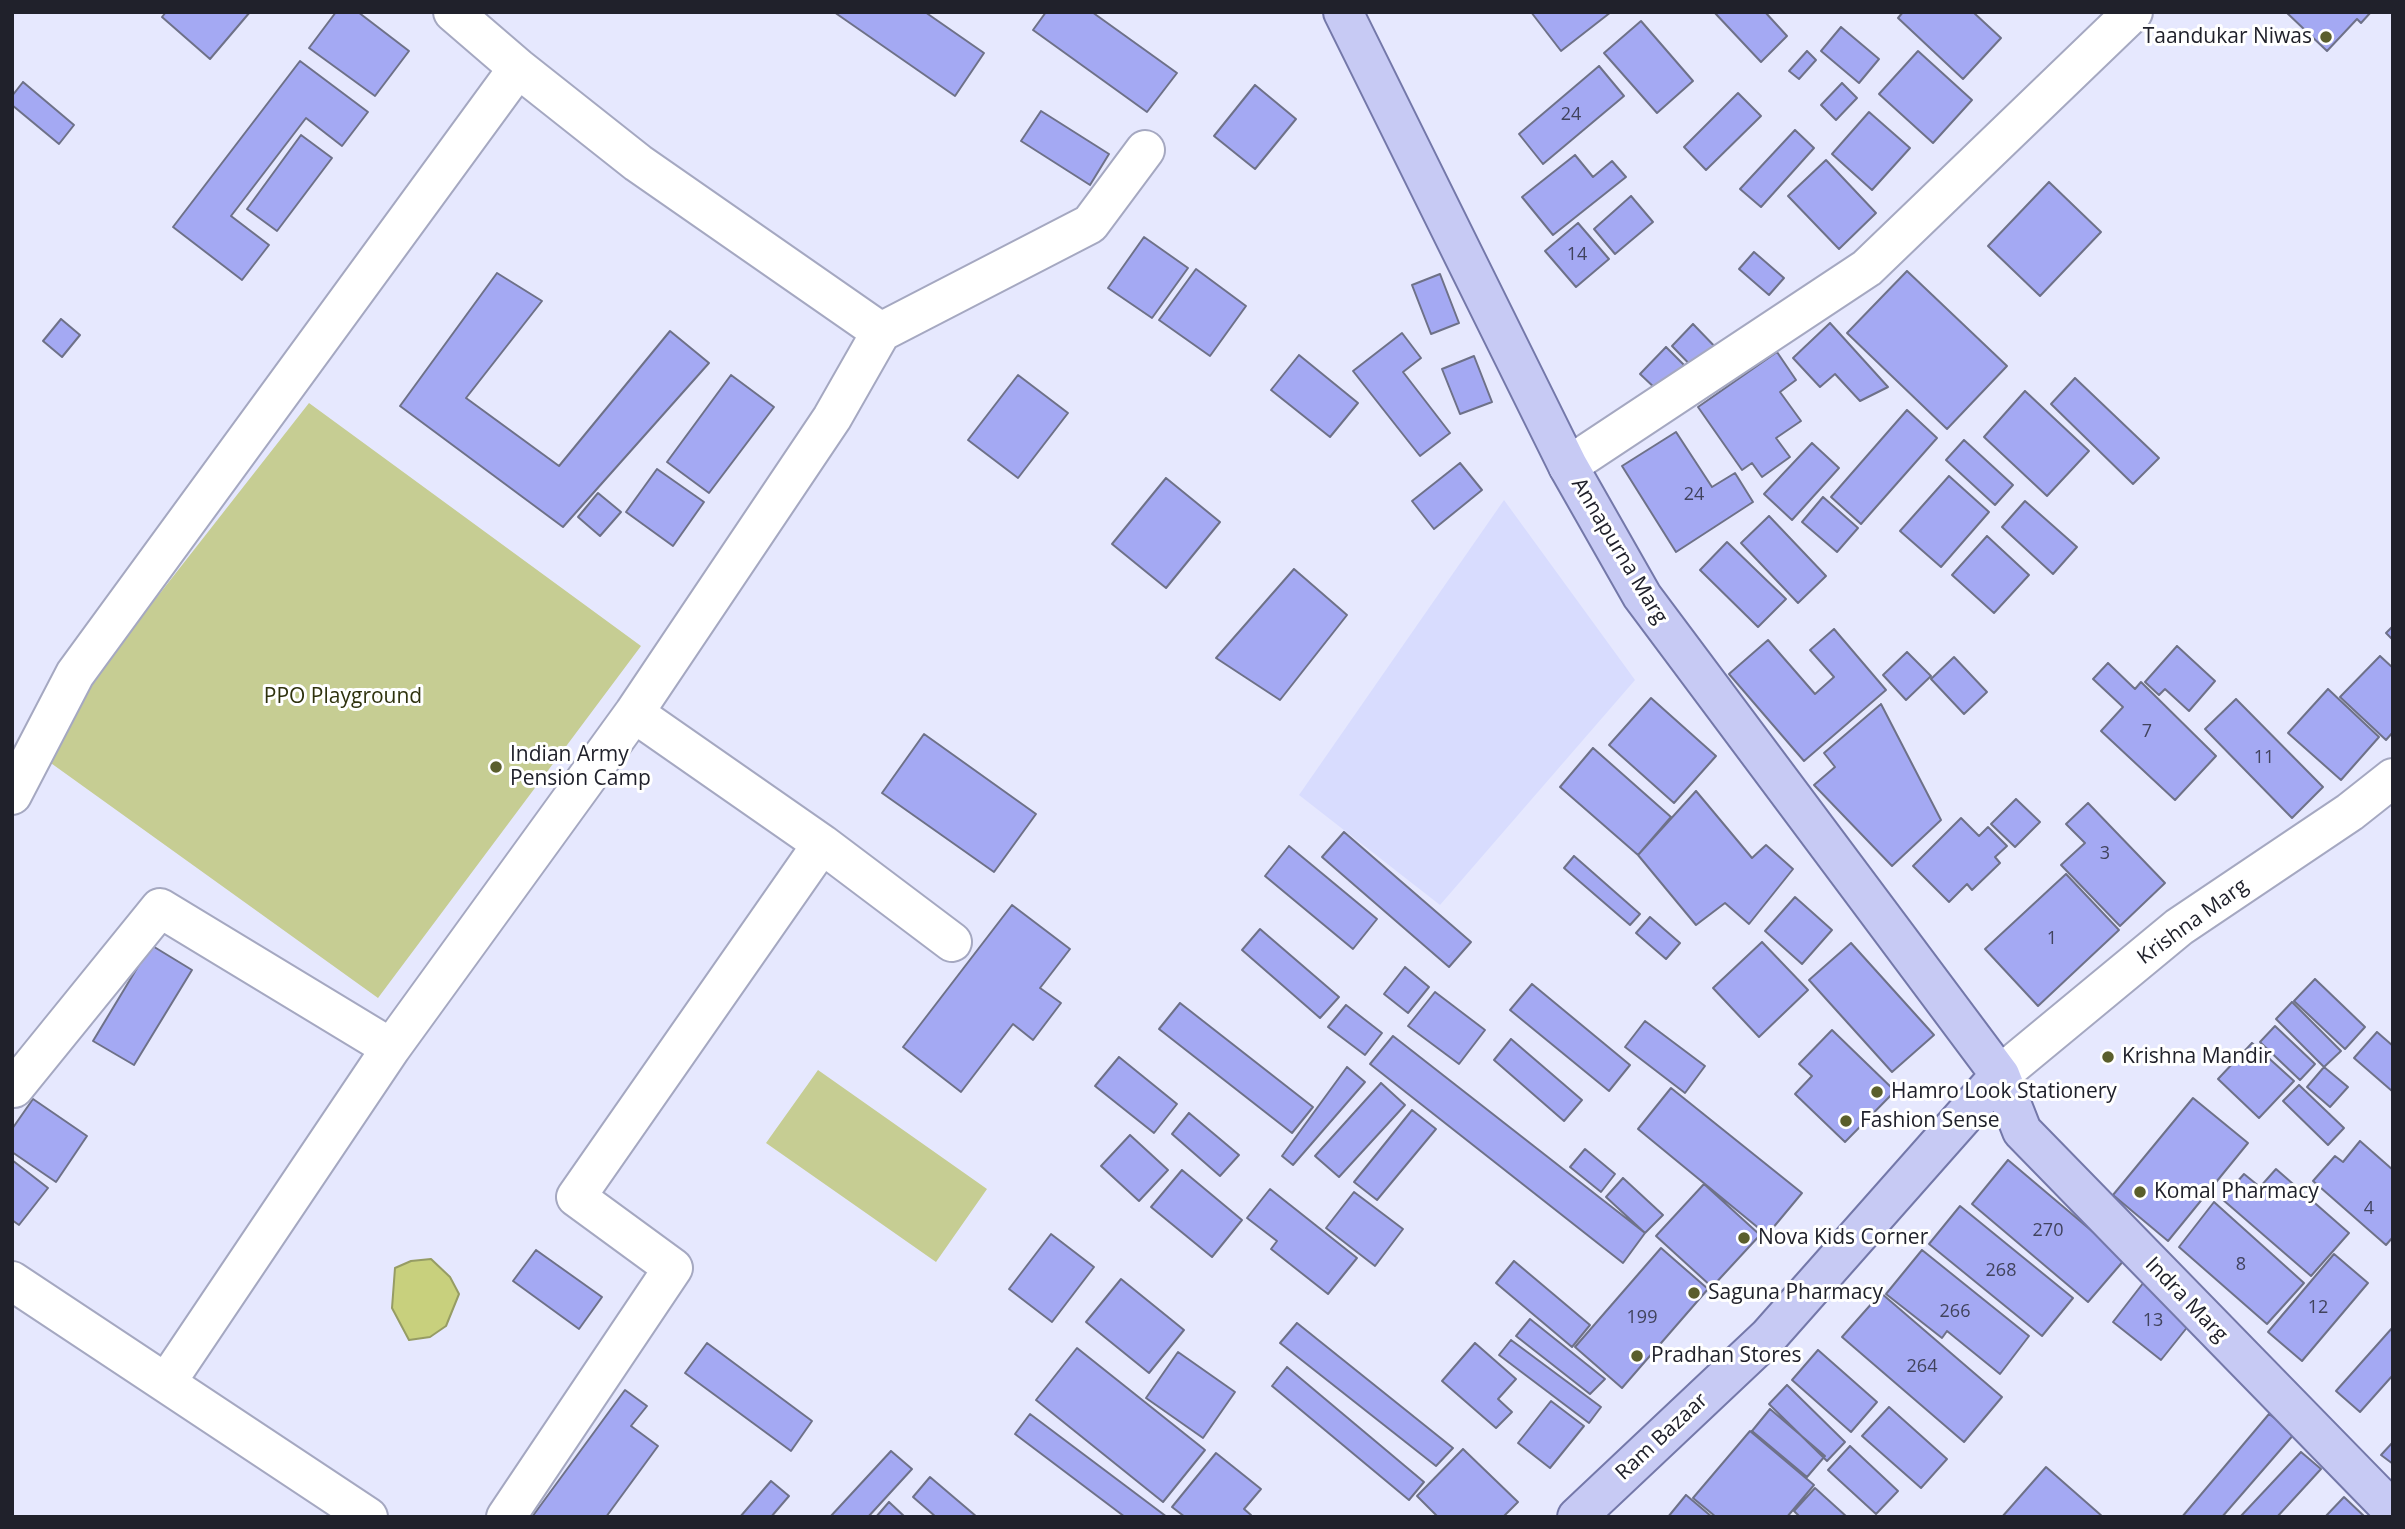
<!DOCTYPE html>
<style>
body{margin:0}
#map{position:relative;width:2405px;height:1529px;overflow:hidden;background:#e6e8fe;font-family:"Open Sans",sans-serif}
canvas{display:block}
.frame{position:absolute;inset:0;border:14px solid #20212b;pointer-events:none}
</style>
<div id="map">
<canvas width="2405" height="1529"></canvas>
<div class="frame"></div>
</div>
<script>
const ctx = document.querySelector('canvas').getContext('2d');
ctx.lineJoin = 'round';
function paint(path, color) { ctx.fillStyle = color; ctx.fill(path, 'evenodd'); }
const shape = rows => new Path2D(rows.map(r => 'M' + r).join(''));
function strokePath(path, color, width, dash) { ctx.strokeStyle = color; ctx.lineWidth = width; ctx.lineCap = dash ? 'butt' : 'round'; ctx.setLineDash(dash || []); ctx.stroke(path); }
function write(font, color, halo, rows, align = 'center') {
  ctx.font = font + ' "Open Sans",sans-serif'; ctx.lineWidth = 6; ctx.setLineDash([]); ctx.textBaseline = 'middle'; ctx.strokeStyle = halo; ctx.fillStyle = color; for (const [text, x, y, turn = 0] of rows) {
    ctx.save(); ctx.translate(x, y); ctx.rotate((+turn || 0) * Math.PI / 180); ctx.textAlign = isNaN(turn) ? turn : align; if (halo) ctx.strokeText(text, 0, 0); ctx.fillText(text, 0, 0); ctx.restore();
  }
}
paint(shape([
 [1504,500,1635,680,1440,905,1299,795]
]), '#d8dcfe');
paint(shape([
 [309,403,641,646,378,998,48,761,92,680],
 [818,1070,987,1189,936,1262,766,1143]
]), '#c6cd93');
const water = shape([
 [431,1259,450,1277,459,1294,446,1326,430,1337,409,1340,392,1308,395,1268,411,1261,431,1259]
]);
paint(water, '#c8d07d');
strokePath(water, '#969c64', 2);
const building = shape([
 [166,12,250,12,210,59,162,17,166,12],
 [336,12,358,12,409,51,375,96,309,48,336,12],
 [834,12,925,12,984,53,955,96,834,12],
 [1046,12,1092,12,1177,73,1147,112,1033,30,1046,12],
 [1531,12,1611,12,1561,51,1531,12],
 [1714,12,1765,12,1787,36,1761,62,1714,12],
 [1903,12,1973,12,2001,38,1963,79,1898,18,1903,12],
 [2286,12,2371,12,2361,23,2357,19,2327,51,2286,12],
 [1641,21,1693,81,1657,113,1604,53,1641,21],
 [1841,27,1879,59,1859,83,1821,51,1841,27],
 [1807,51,1816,60,1799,79,1789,71,1807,51],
 [1918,51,1972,100,1933,143,1879,94,1918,51],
 [300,61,368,112,342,146,306,118,231,216,269,245,242,280,173,227,300,61],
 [1599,66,1624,96,1543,164,1519,134,1599,66],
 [23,82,74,125,59,144,12,105,12,96,23,82],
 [1842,83,1857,98,1836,120,1821,105,1842,83],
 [1255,85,1296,119,1255,169,1214,136,1255,85],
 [1738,93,1761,116,1706,170,1684,147,1738,93],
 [1041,111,1109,154,1090,185,1021,141,1041,111],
 [1869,112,1910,148,1872,190,1832,154,1869,112],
 [1795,130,1814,148,1761,207,1740,189,1795,130],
 [301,135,332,158,277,231,247,209,301,135],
 [1575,155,1593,177,1612,161,1626,177,1553,235,1522,197,1575,155],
 [1826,160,1876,213,1839,249,1788,196,1826,160],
 [2049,182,2101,232,2040,296,1988,246,2049,182],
 [1631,196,1653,222,1615,254,1594,229,1631,196],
 [1578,223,1609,259,1576,287,1545,251,1578,223],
 [1144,237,1188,268,1152,318,1108,288,1144,237],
 [1754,252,1784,278,1769,295,1739,269,1754,252],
 [1196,269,1246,306,1210,356,1159,320,1196,269],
 [1907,271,2007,366,1947,429,1847,333,1907,271],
 [497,273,542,301,466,398,559,466,670,331,709,363,563,527,400,406,497,273],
 [1440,274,1459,323,1431,334,1412,285,1440,274],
 [61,319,80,335,62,357,43,341,61,319],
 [1830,323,1888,387,1860,401,1835,374,1820,387,1793,358,1830,323],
 [1693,324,1721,353,1700,375,1672,346,1693,324],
 [1402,333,1421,358,1403,372,1450,433,1420,456,1353,371,1402,333],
 [1666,347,1684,365,1658,391,1640,374,1666,347],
 [1777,352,1796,380,1780,392,1801,421,1776,438,1790,457,1762,477,1752,463,1742,470,1698,407,1777,352],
 [1299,355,1358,403,1330,437,1271,390,1299,355],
 [1474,356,1492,402,1460,414,1442,369,1474,356],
 [731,375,774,407,709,493,667,462,731,375],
 [1018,375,1068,413,1018,478,968,440,1018,375],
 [2075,378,2159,458,2133,484,2051,404,2075,378],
 [2025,391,2089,451,2047,496,1984,437,2025,391],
 [1907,410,1937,438,1861,524,1831,497,1907,410],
 [1676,432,1712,487,1735,473,1753,502,1676,552,1622,466,1676,432],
 [1964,440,2013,485,1995,505,1946,460,1964,440],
 [1812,443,1839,468,1792,520,1764,494,1812,443],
 [1460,463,1482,490,1434,529,1412,501,1460,463],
 [657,469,704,502,673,546,626,512,657,469],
 [1949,476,1989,512,1941,567,1900,531,1949,476],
 [1166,478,1220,522,1166,588,1112,544,1166,478],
 [598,493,621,512,600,536,578,517,598,493],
 [1823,497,1858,528,1837,552,1802,522,1823,497],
 [2025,501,2077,547,2053,574,2002,527,2025,501],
 [1769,516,1826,576,1798,603,1741,543,1769,516],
 [1987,536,2029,575,1994,613,1952,575,1987,536],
 [1727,542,1786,599,1758,627,1700,570,1727,542],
 [1294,569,1347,615,1280,700,1216,658,1294,569],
 [2393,626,2393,640,2386,633,2393,626],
 [1834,629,1886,690,1804,761,1729,674,1768,640,1815,694,1834,677,1810,650,1834,629],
 [2177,646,2215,681,2189,711,2165,689,2159,695,2145,682,2177,646],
 [1907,652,1931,676,1906,700,1883,675,1907,652],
 [2380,656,2393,668,2393,732,2386,740,2340,697,2380,656],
 [1954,657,1987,692,1964,714,1931,679,1954,657],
 [2108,663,2135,689,2141,682,2216,756,2175,800,2101,731,2123,707,2093,679,2108,663],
 [2328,689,2379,737,2341,780,2288,733,2328,689],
 [1651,698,1716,756,1674,803,1609,745,1651,698],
 [2236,699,2323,787,2292,818,2205,729,2236,699],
 [1881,704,1941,820,1892,866,1814,785,1835,767,1824,753,1881,704],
 [924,734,1036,814,994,872,882,793,924,734],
 [1593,748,1671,817,1638,855,1560,787,1593,748],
 [1696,791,1752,858,1766,845,1793,869,1749,924,1725,903,1696,925,1638,855,1696,791],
 [2016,799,2040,822,2015,847,1991,824,2016,799],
 [2088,803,2165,883,2120,926,2061,865,2085,843,2066,824,2088,803],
 [1961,818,1979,836,1988,827,2007,846,1995,857,2000,863,1972,890,1967,884,1949,902,1913,866,1961,818],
 [1344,832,1471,942,1449,967,1322,857,1344,832],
 [1289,846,1377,919,1353,949,1265,876,1289,846],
 [1574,856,1640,914,1630,925,1564,868,1574,856],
 [2066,874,2119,930,2038,1006,1985,949,2066,874],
 [1795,897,1832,930,1802,964,1765,931,1795,897],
 [1012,905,1070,949,1040,988,1061,1003,1033,1040,1013,1024,961,1092,903,1047,1012,905],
 [1650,917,1680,943,1666,959,1636,933,1650,917],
 [1260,929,1339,997,1320,1018,1242,950,1260,929],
 [1762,942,1808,990,1759,1037,1713,988,1762,942],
 [1851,943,1934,1035,1892,1072,1809,980,1851,943],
 [151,945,192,970,134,1065,93,1041,151,945],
 [1405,967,1429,987,1408,1013,1384,994,1405,967],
 [2315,979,2365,1027,2345,1049,2294,1001,2315,979],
 [1532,984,1630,1065,1609,1091,1510,1010,1532,984],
 [1435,992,1485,1030,1459,1064,1408,1026,1435,992],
 [2292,1002,2341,1051,2324,1067,2276,1019,2292,1002],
 [1180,1003,1313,1107,1292,1133,1159,1029,1180,1003],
 [1346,1005,1382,1033,1365,1055,1328,1027,1346,1005],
 [1645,1021,1705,1066,1685,1093,1625,1047,1645,1021],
 [2275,1026,2315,1064,2300,1080,2260,1042,2275,1026],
 [1832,1030,1895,1091,1845,1142,1795,1094,1812,1076,1799,1064,1832,1030],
 [2377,1032,2393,1046,2392,1091,2354,1058,2377,1032],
 [1393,1036,1645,1233,1623,1263,1370,1064,1393,1036],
 [1511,1039,1582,1100,1564,1121,1494,1060,1511,1039],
 [2252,1043,2294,1081,2259,1118,2218,1079,2252,1043],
 [1119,1057,1177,1104,1154,1133,1095,1086,1119,1057],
 [1347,1067,1365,1082,1293,1165,1282,1156,1347,1067],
 [2324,1067,2348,1087,2330,1107,2307,1087,2324,1067],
 [1381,1083,1405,1105,1339,1177,1315,1156,1381,1083],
 [2299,1085,2344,1128,2328,1145,2283,1101,2299,1085],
 [1671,1088,1802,1193,1767,1235,1638,1129,1671,1088],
 [2193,1098,2248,1143,2168,1241,2113,1195,2193,1098],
 [33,1099,87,1136,56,1182,12,1152,12,1129,33,1099],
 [1412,1110,1436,1129,1377,1200,1354,1182,1412,1110],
 [1189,1113,1239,1155,1220,1176,1172,1134,1189,1113],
 [1130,1135,1168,1170,1139,1201,1101,1166,1130,1135],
 [2360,1141,2393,1170,2393,1237,2386,1245,2313,1181,2335,1156,2343,1162,2360,1141],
 [1585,1149,1615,1174,1601,1192,1570,1167,1585,1149],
 [12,1160,48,1188,19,1225,12,1220,12,1160],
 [2008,1160,2125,1259,2088,1302,1972,1204,2008,1160],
 [2276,1169,2349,1233,2311,1276,2222,1199,2244,1174,2260,1187,2276,1169],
 [1182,1170,1242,1220,1212,1257,1151,1207,1182,1170],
 [1623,1178,1663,1215,1645,1233,1606,1197,1623,1178],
 [1704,1184,1760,1235,1712,1287,1656,1236,1704,1184],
 [1270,1189,1357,1258,1328,1294,1271,1249,1277,1241,1247,1218,1270,1189],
 [1354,1192,1403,1229,1375,1266,1326,1228,1354,1192],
 [2214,1202,2304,1283,2267,1324,2179,1247,2214,1202],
 [1960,1206,2073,1298,2042,1336,1929,1244,1960,1206],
 [1051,1234,1094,1267,1052,1322,1009,1289,1051,1234],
 [1661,1248,1708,1289,1622,1388,1575,1347,1661,1248],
 [536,1250,602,1297,579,1329,513,1281,536,1250],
 [1922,1250,2029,1336,2000,1374,1947,1331,1942,1338,1886,1294,1922,1250],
 [2334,1254,2368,1283,2302,1361,2268,1332,2334,1254],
 [1514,1261,1590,1325,1572,1347,1496,1283,1514,1261],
 [1121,1279,1184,1330,1149,1373,1086,1322,1121,1279],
 [2144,1282,2193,1320,2161,1360,2113,1322,2144,1282],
 [1881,1293,2002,1397,1964,1442,1842,1337,1881,1293],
 [1530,1319,1605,1379,1590,1394,1516,1336,1530,1319],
 [1297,1323,1453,1448,1436,1466,1280,1343,1297,1323],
 [2393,1327,2393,1375,2360,1412,2336,1391,2393,1327],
 [1511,1340,1601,1407,1589,1423,1499,1355,1511,1340],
 [707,1343,812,1421,791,1451,685,1373,707,1343],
 [1475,1343,1516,1379,1498,1399,1512,1412,1496,1428,1442,1381,1475,1343],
 [1077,1348,1205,1450,1163,1502,1036,1400,1077,1348],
 [1818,1350,1877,1402,1851,1432,1792,1380,1818,1350],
 [1178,1352,1235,1392,1203,1438,1146,1398,1178,1352],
 [1287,1367,1424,1482,1409,1500,1272,1386,1287,1367],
 [1787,1385,1845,1442,1827,1461,1769,1404,1787,1385],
 [625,1390,647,1406,631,1426,658,1446,606,1517,532,1517,625,1390],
 [1551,1401,1584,1426,1550,1468,1518,1443,1551,1401],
 [1889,1407,1947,1459,1921,1488,1862,1436,1889,1407],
 [1770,1409,1825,1456,1807,1477,1752,1431,1770,1409],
 [1030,1414,1167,1517,1125,1517,1015,1434,1030,1414],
 [2269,1414,2295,1433,2222,1517,2182,1517,2269,1414],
 [1750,1431,1814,1485,1787,1517,1716,1517,1693,1498,1750,1431],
 [2393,1442,2393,1464,2381,1455,2393,1442],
 [1850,1446,1898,1491,1876,1514,1828,1470,1850,1446],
 [1463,1449,1518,1502,1503,1517,1438,1517,1417,1496,1463,1449],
 [891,1451,912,1469,868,1517,830,1517,891,1451],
 [2301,1452,2321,1469,2277,1517,2240,1517,2301,1452],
 [1216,1453,1261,1489,1244,1509,1251,1515,1250,1517,1185,1517,1172,1507,1216,1453],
 [2046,1467,2103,1517,2002,1517,2046,1467],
 [930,1477,977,1517,936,1517,913,1497,930,1477],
 [771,1481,789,1496,771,1517,740,1517,771,1481],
 [1815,1488,1847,1517,1800,1517,1794,1511,1815,1488],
 [1686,1495,1712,1517,1668,1517,1686,1495],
 [2344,1497,2365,1517,2325,1517,2344,1497],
 [889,1502,905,1517,876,1517,889,1502]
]);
paint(building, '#a4a9f3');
strokePath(building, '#6e7188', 2);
const minor = shape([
 [453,12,518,68,638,163,881,332],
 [1568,466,1867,268,2133,12],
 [634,713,822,844,952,942],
 [12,795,75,674,518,68],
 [2000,1075,2179,927,2350,812,2393,778],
 [12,1086,14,1088,160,908,391,1048],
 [12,1281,368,1517],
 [166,1383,391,1048,634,713,832,418,881,332,1090,224,1145,150],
 [506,1517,673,1268,576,1197,822,844]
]);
const major = shape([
 [1343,12,1568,466,1642,596,2000,1075,2022,1131,2393,1511],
 [1577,1517,1769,1336,2000,1075]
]);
strokePath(minor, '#a5a8c1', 42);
strokePath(major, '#7478a9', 42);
strokePath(minor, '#fff', 38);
strokePath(major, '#c7caf4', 38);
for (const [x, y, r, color] of [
 [2326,37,7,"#5a5e2c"],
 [496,767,7,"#5a5e2c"],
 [2108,1057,7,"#5a5e2c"],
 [1877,1092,7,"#5a5e2c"],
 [1846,1121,7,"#5a5e2c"],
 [2140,1192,7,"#5a5e2c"],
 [1744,1238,7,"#5a5e2c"],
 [1694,1293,7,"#5a5e2c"],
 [1637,1356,7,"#5a5e2c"]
]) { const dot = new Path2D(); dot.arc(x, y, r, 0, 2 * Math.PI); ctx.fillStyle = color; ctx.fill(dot); strokePath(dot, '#fff', 2.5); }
write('18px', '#41435d', null, [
 ["24",1571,115],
 ["14",1577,255],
 ["24",1694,495],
 ["7",2147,732],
 ["11",2264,758],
 ["3",2105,854],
 ["1",2052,939],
 ["4",2369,1209],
 ["270",2048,1231],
 ["8",2241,1265],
 ["268",2001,1271],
 ["12",2318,1308],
 ["266",1955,1312],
 ["199",1642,1318],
 ["13",2153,1321],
 ["264",1922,1367]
]);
write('21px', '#20212b', '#fff', [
 ["Taandukar Niwas",2312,37,"right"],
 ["Indian Army",510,755],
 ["Pension Camp",510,779],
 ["Krishna Mandir",2122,1057],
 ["Hamro Look Stationery",1891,1092],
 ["Fashion Sense",1860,1121],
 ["Komal Pharmacy",2154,1192],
 ["Nova Kids Corner",1758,1238],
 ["Saguna Pharmacy",1708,1293],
 ["Pradhan Stores",1651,1356]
], 'left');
write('21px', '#20212b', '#fff', [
 ["Annapurna Marg",1619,551,59],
 ["Krishna Marg",2193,922,-36],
 ["Indra Marg",2186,1300,46],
 ["Ram Bazaar",1662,1437,-43]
]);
write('21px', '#2f320e', '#fff', [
 ["PPO Playground",343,697]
]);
</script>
